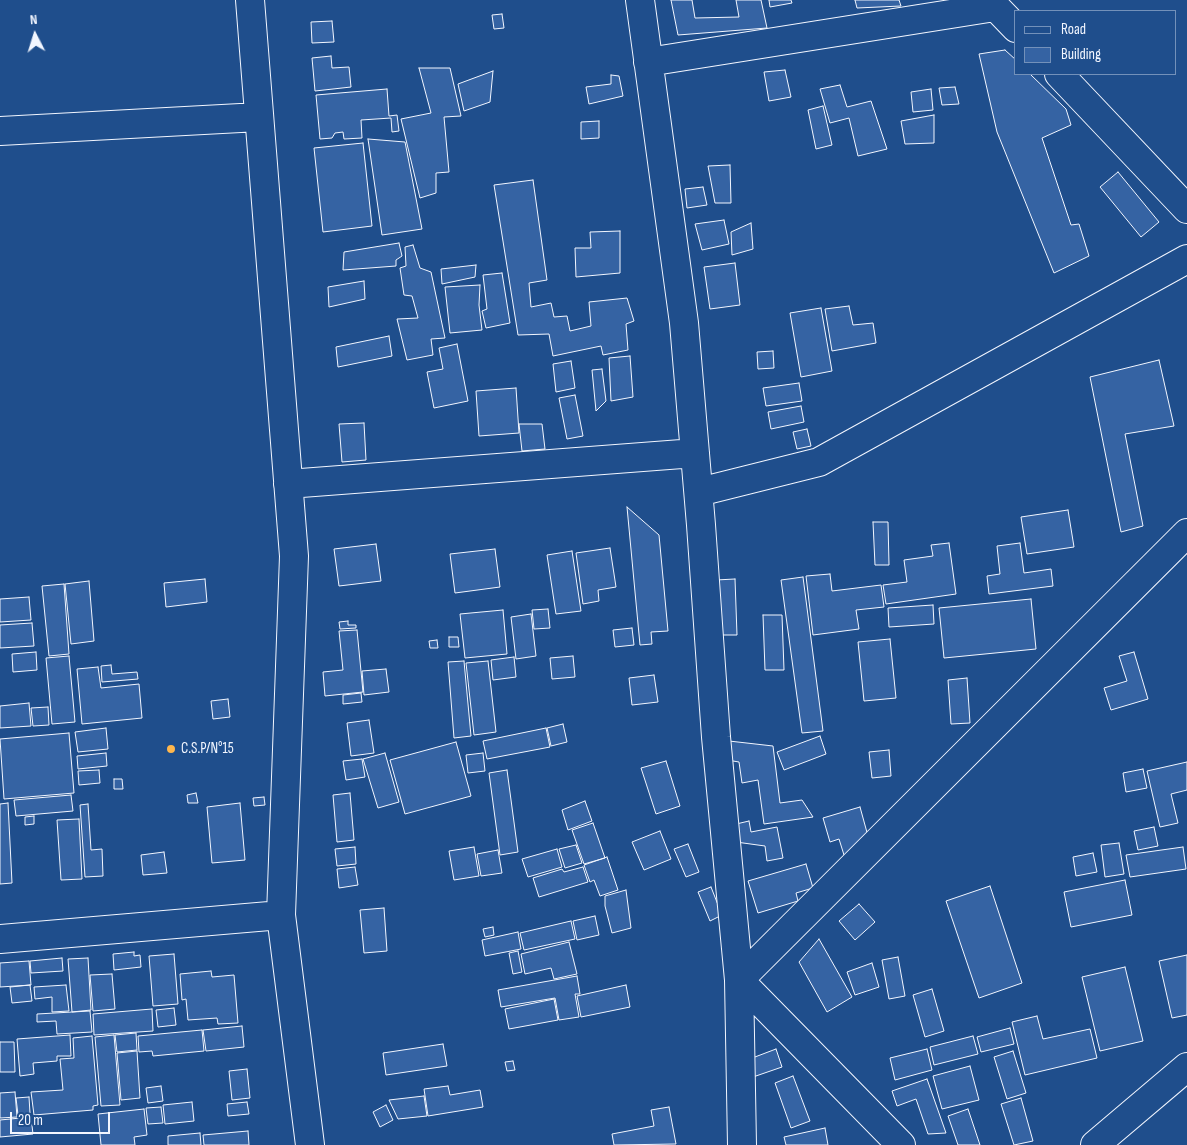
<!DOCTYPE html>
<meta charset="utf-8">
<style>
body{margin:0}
#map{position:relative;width:1187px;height:1145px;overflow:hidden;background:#1f4e8c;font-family:"Sofia Sans Condensed",sans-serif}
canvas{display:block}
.legend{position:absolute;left:1014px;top:10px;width:162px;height:65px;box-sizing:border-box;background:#1f4e8c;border:1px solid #7391ba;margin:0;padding:6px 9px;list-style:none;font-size:15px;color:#f2f6ff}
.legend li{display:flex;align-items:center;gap:10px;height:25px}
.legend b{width:25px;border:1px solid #7391ba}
.north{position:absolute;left:10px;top:10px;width:50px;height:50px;-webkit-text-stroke:4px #1f4e8c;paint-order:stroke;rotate:355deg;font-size:14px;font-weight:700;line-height:20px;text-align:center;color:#f2f6ff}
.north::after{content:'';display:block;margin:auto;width:18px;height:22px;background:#f2f6ff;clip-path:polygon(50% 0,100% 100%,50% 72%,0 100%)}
.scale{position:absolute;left:10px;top:1112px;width:100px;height:22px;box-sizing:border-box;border:2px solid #f2f6ff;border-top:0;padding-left:6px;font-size:15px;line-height:18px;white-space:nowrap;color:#f2f6ff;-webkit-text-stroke:4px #1f4e8c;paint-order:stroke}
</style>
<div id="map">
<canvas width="1187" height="1145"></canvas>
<ul class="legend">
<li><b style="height:6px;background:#1f4e8c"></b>Road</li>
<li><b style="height:14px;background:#3563a3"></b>Building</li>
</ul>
<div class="north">N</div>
<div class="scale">20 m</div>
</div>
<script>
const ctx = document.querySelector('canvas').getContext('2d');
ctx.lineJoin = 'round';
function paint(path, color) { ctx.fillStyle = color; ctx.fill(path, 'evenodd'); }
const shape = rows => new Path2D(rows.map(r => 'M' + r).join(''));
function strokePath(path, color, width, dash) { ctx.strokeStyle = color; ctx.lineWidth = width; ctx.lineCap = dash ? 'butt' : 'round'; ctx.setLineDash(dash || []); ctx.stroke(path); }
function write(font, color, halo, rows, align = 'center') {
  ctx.font = font + ' "Sofia Sans Condensed",sans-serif'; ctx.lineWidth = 4; ctx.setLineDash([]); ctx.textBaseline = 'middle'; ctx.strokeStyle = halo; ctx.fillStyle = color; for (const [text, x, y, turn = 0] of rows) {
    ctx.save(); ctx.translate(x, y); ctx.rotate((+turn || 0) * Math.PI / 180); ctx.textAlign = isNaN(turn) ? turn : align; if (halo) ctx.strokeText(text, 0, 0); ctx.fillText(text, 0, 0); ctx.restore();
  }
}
const building = shape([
 [671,0,692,0,695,18,739,17,736,0,761,0,767,28,678,35,671,0],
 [769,0,791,0,792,3,770,7,769,0],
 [855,0,899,0,901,6,857,8,855,0],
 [502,14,504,28,494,29,492,15,502,14],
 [332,21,334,42,312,43,311,22,332,21],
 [1005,50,1016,60,1016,74,1030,74,1066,109,1071,125,1042,138,1071,225,1079,224,1089,256,1054,273,997,132,979,54,1005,50],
 [331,56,332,68,349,67,351,87,315,91,312,58,331,56],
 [419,68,450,68,461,116,444,117,449,172,436,173,436,193,420,198,401,119,431,113,419,68],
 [785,70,791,97,769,101,764,72,785,70],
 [493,71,490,102,464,111,458,84,493,71],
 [611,75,619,76,623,96,589,104,586,87,611,84,611,75],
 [840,85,847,107,871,101,887,149,858,156,849,118,830,123,820,89,840,85],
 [955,87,959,104,942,105,939,88,955,87],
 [387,89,389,116,397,115,399,131,392,132,391,118,361,120,362,138,344,139,343,132,335,133,332,138,320,139,316,95,387,89],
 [931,89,933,110,913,112,911,92,931,89],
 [823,106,832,145,816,149,808,110,823,106],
 [934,115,934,143,905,144,901,121,934,115],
 [599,121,599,138,581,139,581,122,599,121],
 [368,139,405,142,422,229,382,235,368,139],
 [363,143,372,226,323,232,314,148,363,143],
 [730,165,731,203,715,203,708,166,730,165],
 [1118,172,1159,222,1141,237,1100,187,1118,172],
 [533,180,547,280,529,283,531,307,551,303,554,317,567,316,570,331,591,326,589,302,627,298,634,321,626,324,628,350,603,355,601,346,553,356,549,334,518,335,494,185,533,180],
 [703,187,707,205,687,208,685,189,703,187],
 [724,220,729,244,702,250,695,224,724,220],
 [751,223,753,249,732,255,731,232,751,223],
 [620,231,620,273,576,277,575,248,591,248,590,232,620,231],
 [399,243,402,256,396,260,396,266,343,270,344,252,399,243],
 [413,245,420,268,431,272,445,338,431,339,433,355,407,360,397,319,418,318,412,296,404,295,400,268,406,266,405,247,413,245],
 [735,263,740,305,710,309,704,267,735,263],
 [476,265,475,277,442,284,441,269,476,265],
 [502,273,510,323,486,328,482,311,487,309,483,275,502,273],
 [364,281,365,299,329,307,328,287,364,281],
 [480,285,479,305,482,330,450,333,445,287,480,285],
 [849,306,853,325,873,323,876,343,832,351,825,309,849,306],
 [821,308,832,371,801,377,790,313,821,308],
 [389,336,392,356,338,367,336,347,389,336],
 [457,344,468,401,434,408,427,372,443,369,439,348,457,344],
 [773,351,774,368,758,369,757,352,773,351],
 [630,356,633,397,611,401,609,358,630,356],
 [1159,360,1174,426,1125,434,1143,526,1121,532,1090,377,1159,360],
 [571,361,575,388,556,392,553,364,571,361],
 [602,369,606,401,596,411,592,370,602,369],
 [799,383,802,401,766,406,763,388,799,383],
 [516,388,519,433,479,436,476,391,516,388],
 [575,395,583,436,567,439,559,398,575,395],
 [801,406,804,422,771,429,768,412,801,406],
 [364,423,366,460,342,462,339,424,364,423],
 [519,424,542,424,545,449,522,451,519,424],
 [807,429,811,446,797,449,793,432,807,429],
 [627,507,659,535,668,631,651,632,652,644,640,645,627,507],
 [1068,510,1074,547,1027,554,1021,517,1068,510],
 [873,522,888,522,889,565,875,565,873,522],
 [949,543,956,594,886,604,883,585,907,582,904,560,933,556,931,545,949,543],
 [1020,543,1024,573,1051,569,1053,586,989,594,987,576,1000,574,997,546,1020,543],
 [376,544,381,581,339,586,334,549,376,544],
 [610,548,616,587,598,590,599,601,583,604,576,553,610,548],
 [495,549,500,587,455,593,450,554,495,549],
 [572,551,581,611,556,614,547,555,572,551],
 [830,574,832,591,881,585,884,607,856,610,859,629,813,635,806,576,830,574],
 [803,577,823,731,802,733,781,580,803,577],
 [205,579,207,602,166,607,164,583,205,579],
 [735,579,737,635,718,635,716,580,735,579],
 [89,581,94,641,71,644,65,584,89,581],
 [64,584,69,654,49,656,42,586,64,584],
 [29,597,31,620,0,622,0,599,29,597],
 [1031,599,1036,649,944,658,939,608,1031,599],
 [933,605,934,624,889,627,888,608,933,605],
 [548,609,550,628,534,629,532,610,548,609],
 [503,610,507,654,465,658,460,614,503,610],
 [531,614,536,656,516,659,511,617,531,614],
 [763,615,782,615,784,670,765,670,763,615],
 [348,621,348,625,356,625,356,628,340,629,339,622,348,621],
 [32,623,34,646,0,648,0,625,32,623],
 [632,628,634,645,615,647,613,630,632,628],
 [357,630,363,692,325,696,323,672,343,670,339,631,357,630],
 [449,637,458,637,459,647,449,647,449,637],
 [890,639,896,698,864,701,858,642,890,639],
 [437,640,438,648,430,648,429,641,437,640],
 [36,652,37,670,13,672,12,654,36,652],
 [1134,652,1148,699,1111,710,1104,688,1127,681,1119,656,1134,652],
 [69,656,75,722,52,724,46,658,69,656],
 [573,656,575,677,552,679,550,658,573,656],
 [514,657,516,677,493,680,491,660,514,657],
 [464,661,471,736,454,738,448,662,464,661],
 [488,661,496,732,474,735,466,663,488,661],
 [111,665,112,674,137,672,138,679,102,682,101,666,111,665],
 [98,667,101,688,139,684,142,718,82,724,77,669,98,667],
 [386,669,389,692,364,695,362,671,386,669],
 [654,675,658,702,632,705,629,678,654,675],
 [967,678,970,723,951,724,948,680,967,678],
 [361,693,362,702,343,704,343,695,361,693],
 [228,699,230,717,213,719,211,701,228,699],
 [29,703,31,726,0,728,0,706,29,703],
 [48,707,49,725,33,726,31,708,48,707],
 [369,720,374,753,351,756,347,723,369,720],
 [563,724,567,742,551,746,547,728,563,724],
 [106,728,108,749,78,752,75,732,106,728],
 [546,728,550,747,487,759,483,741,546,728],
 [69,733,74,793,4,799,0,739,69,733],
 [820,736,826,754,784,770,777,752,820,736],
 [729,741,773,746,780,803,802,800,813,817,764,824,758,780,742,783,739,762,727,760,729,741],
 [456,742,471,796,405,814,390,760,456,742],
 [889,750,891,776,872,778,869,752,889,750],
 [106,753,107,766,78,769,77,756,106,753],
 [385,753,399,802,378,808,363,759,385,753],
 [483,753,485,771,468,773,466,755,483,753],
 [362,759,365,777,346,780,343,761,362,759],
 [666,761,680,806,656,814,641,768,666,761],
 [1187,762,1187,790,1171,794,1178,823,1160,827,1147,771,1187,762],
 [1143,769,1147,788,1126,792,1123,773,1143,769],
 [99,770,100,783,79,785,78,771,99,770],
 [507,770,518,852,500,855,489,773,507,770],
 [114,779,122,779,123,789,114,789,114,779],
 [196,793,198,803,188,803,187,795,196,793],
 [350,793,354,840,337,842,333,795,350,793],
 [71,795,73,811,16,816,14,800,71,795],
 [264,797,265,805,254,806,253,798,264,797],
 [585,801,592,821,568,830,562,810,585,801],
 [8,803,12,883,0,884,0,804,8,803],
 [240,803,245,860,212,863,207,807,240,803],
 [88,804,91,850,102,849,103,876,85,877,80,805,88,804],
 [860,807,871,847,844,855,839,839,830,842,823,818,860,807],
 [34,816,34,824,25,825,25,817,34,816],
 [79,819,82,879,61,880,57,820,79,819],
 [749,821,751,832,777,827,783,858,767,861,765,846,736,842,732,825,749,821],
 [593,823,605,858,584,864,572,830,593,823],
 [1154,827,1158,846,1138,850,1134,831,1154,827],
 [660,831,671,859,644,870,632,842,660,831],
 [1119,843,1124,874,1105,877,1101,845,1119,843],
 [688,844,699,872,686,877,674,849,688,844],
 [576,845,582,863,565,868,559,849,576,845],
 [355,847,356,864,337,866,335,849,355,847],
 [474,847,479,876,454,880,449,851,474,847],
 [1183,847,1186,869,1130,877,1126,855,1183,847],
 [557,849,562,867,528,877,522,859,557,849],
 [498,850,502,873,481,876,477,854,498,850],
 [164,852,167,873,143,875,141,855,164,852],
 [1093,853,1097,872,1076,876,1073,857,1093,853],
 [607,857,618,890,600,896,594,880,590,882,584,865,607,857],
 [806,864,813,888,796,893,798,901,758,913,748,881,806,864],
 [355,867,358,885,339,888,337,869,355,867],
 [583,867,588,882,539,897,533,878,562,869,564,872,583,867],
 [1125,880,1132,915,1071,927,1064,892,1125,880],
 [990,886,1022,983,979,998,946,901,990,886],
 [711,887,722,915,710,921,698,892,711,887],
 [626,890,631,928,612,933,605,906,605,896,626,890],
 [859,904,875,922,855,940,839,921,859,904],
 [384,908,387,951,364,953,360,910,384,908],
 [595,916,599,935,577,940,573,921,595,916],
 [571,921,575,939,524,950,520,933,571,921],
 [493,927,494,935,485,937,483,929,493,927],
 [518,932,521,949,485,956,482,940,518,932],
 [819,939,852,997,827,1012,799,962,819,939],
 [569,942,577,974,554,979,551,968,525,974,521,954,569,942],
 [518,951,522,972,513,974,509,953,518,951],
 [134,952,134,956,140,955,141,967,114,970,113,954,134,952],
 [174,954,178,1004,153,1006,149,956,174,954],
 [1187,955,1187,1015,1172,1018,1159,961,1187,955],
 [898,957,905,996,889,999,882,960,898,957],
 [62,958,63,971,31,973,30,961,62,958],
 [88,958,91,1010,72,1012,68,959,88,958],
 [29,961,31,985,0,987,0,963,29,961],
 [872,963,879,987,855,995,847,972,872,963],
 [1125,967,1143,1041,1100,1051,1082,977,1125,967],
 [211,971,212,977,234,975,238,1023,218,1024,217,1018,188,1020,186,999,182,1000,180,974,211,971],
 [112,974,115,1009,93,1011,90,975,112,974],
 [577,976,580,994,575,994,579,1017,559,1020,555,998,501,1007,498,990,577,976],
 [30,985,32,1001,12,1003,10,987,30,985],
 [66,985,69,1011,52,1012,52,997,35,999,34,987,66,985],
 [626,985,630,1007,581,1017,577,996,626,985],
 [932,989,944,1031,925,1037,913,995,932,989],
 [554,999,558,1020,509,1029,505,1009,554,999],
 [174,1008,176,1025,158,1027,156,1010,174,1008],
 [152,1009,153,1031,94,1035,93,1014,152,1009],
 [90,1011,92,1032,57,1034,56,1021,37,1022,37,1014,90,1011],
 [1037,1016,1043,1039,1090,1029,1097,1058,1025,1075,1012,1022,1037,1016],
 [242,1026,244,1047,206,1051,203,1030,242,1026],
 [1010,1028,1014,1044,981,1052,977,1037,1010,1028],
 [202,1030,204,1051,153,1056,152,1051,139,1052,138,1036,202,1030],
 [136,1033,137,1050,117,1052,115,1035,136,1033],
 [70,1035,71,1056,57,1056,57,1061,33,1063,34,1074,20,1076,17,1039,70,1035],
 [114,1035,120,1105,101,1106,95,1037,114,1035],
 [92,1036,98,1105,93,1106,93,1110,34,1115,31,1092,63,1090,60,1059,74,1058,73,1038,92,1036],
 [973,1036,978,1054,934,1065,930,1047,973,1036],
 [0,1042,14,1042,15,1072,0,1072,0,1042],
 [443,1044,447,1066,386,1075,383,1053,443,1044],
 [776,1049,782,1067,753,1077,747,1060,776,1049],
 [927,1049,932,1070,895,1080,890,1058,927,1049],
 [137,1051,140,1098,121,1100,117,1053,137,1051],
 [1013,1051,1026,1093,1007,1099,994,1057,1013,1051],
 [513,1061,515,1070,507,1071,505,1062,513,1061],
 [970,1066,979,1100,942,1109,933,1076,970,1066],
 [247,1069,250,1098,232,1100,229,1071,247,1069],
 [793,1076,810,1121,791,1128,775,1083,793,1076],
 [927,1079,946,1133,928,1134,916,1099,897,1106,892,1091,927,1079],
 [161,1086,163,1101,148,1103,146,1088,161,1086],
 [448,1086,450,1095,480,1090,483,1107,428,1116,424,1089,448,1086],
 [15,1092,17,1117,0,1118,0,1093,15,1092],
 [424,1096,427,1116,398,1119,389,1100,424,1096],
 [29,1097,30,1113,18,1115,16,1098,29,1097],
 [1021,1098,1033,1141,1014,1145,1001,1104,1021,1098],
 [192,1102,194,1121,165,1124,163,1105,192,1102],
 [247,1102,249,1114,228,1116,227,1104,247,1102],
 [386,1105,393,1120,380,1127,373,1112,386,1105],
 [161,1107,163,1123,148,1124,146,1108,161,1107],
 [669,1107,676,1144,614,1145,612,1134,654,1126,651,1110,669,1107],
 [144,1109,147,1135,134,1137,135,1145,101,1145,98,1114,144,1109],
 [968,1109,980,1145,958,1145,948,1116,968,1109],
 [31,1117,33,1134,0,1137,0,1120,31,1117],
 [825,1128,828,1145,786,1145,784,1137,825,1128],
 [248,1131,249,1145,204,1145,203,1135,248,1131],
 [200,1133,201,1145,168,1145,168,1136,200,1133]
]);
paint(building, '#3563a3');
strokePath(building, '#f2f6ff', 1);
const minor = shape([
 [250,0,294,556,281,915,310,1145],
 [640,0,684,323,701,525,716,737,739,980,742,1145],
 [989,0,1016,28],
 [648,62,995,7],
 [1059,74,1187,209],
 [0,131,259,117],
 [288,484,695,453],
 [699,492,819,462,1187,259],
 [0,939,281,915],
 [901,1145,739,980,1187,533],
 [1095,1145,1187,1067]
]);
strokePath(minor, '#f2f6ff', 30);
strokePath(minor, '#1f4e8c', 28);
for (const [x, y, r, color] of [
 [171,749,5,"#ffb74d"]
]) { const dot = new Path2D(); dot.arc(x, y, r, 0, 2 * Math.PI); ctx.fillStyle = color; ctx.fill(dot); strokePath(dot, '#1f4e8c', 2); }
write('15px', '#f2f6ff', '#1f4e8c', [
 ["C.S.P/N°15",181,749]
], 'left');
</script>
